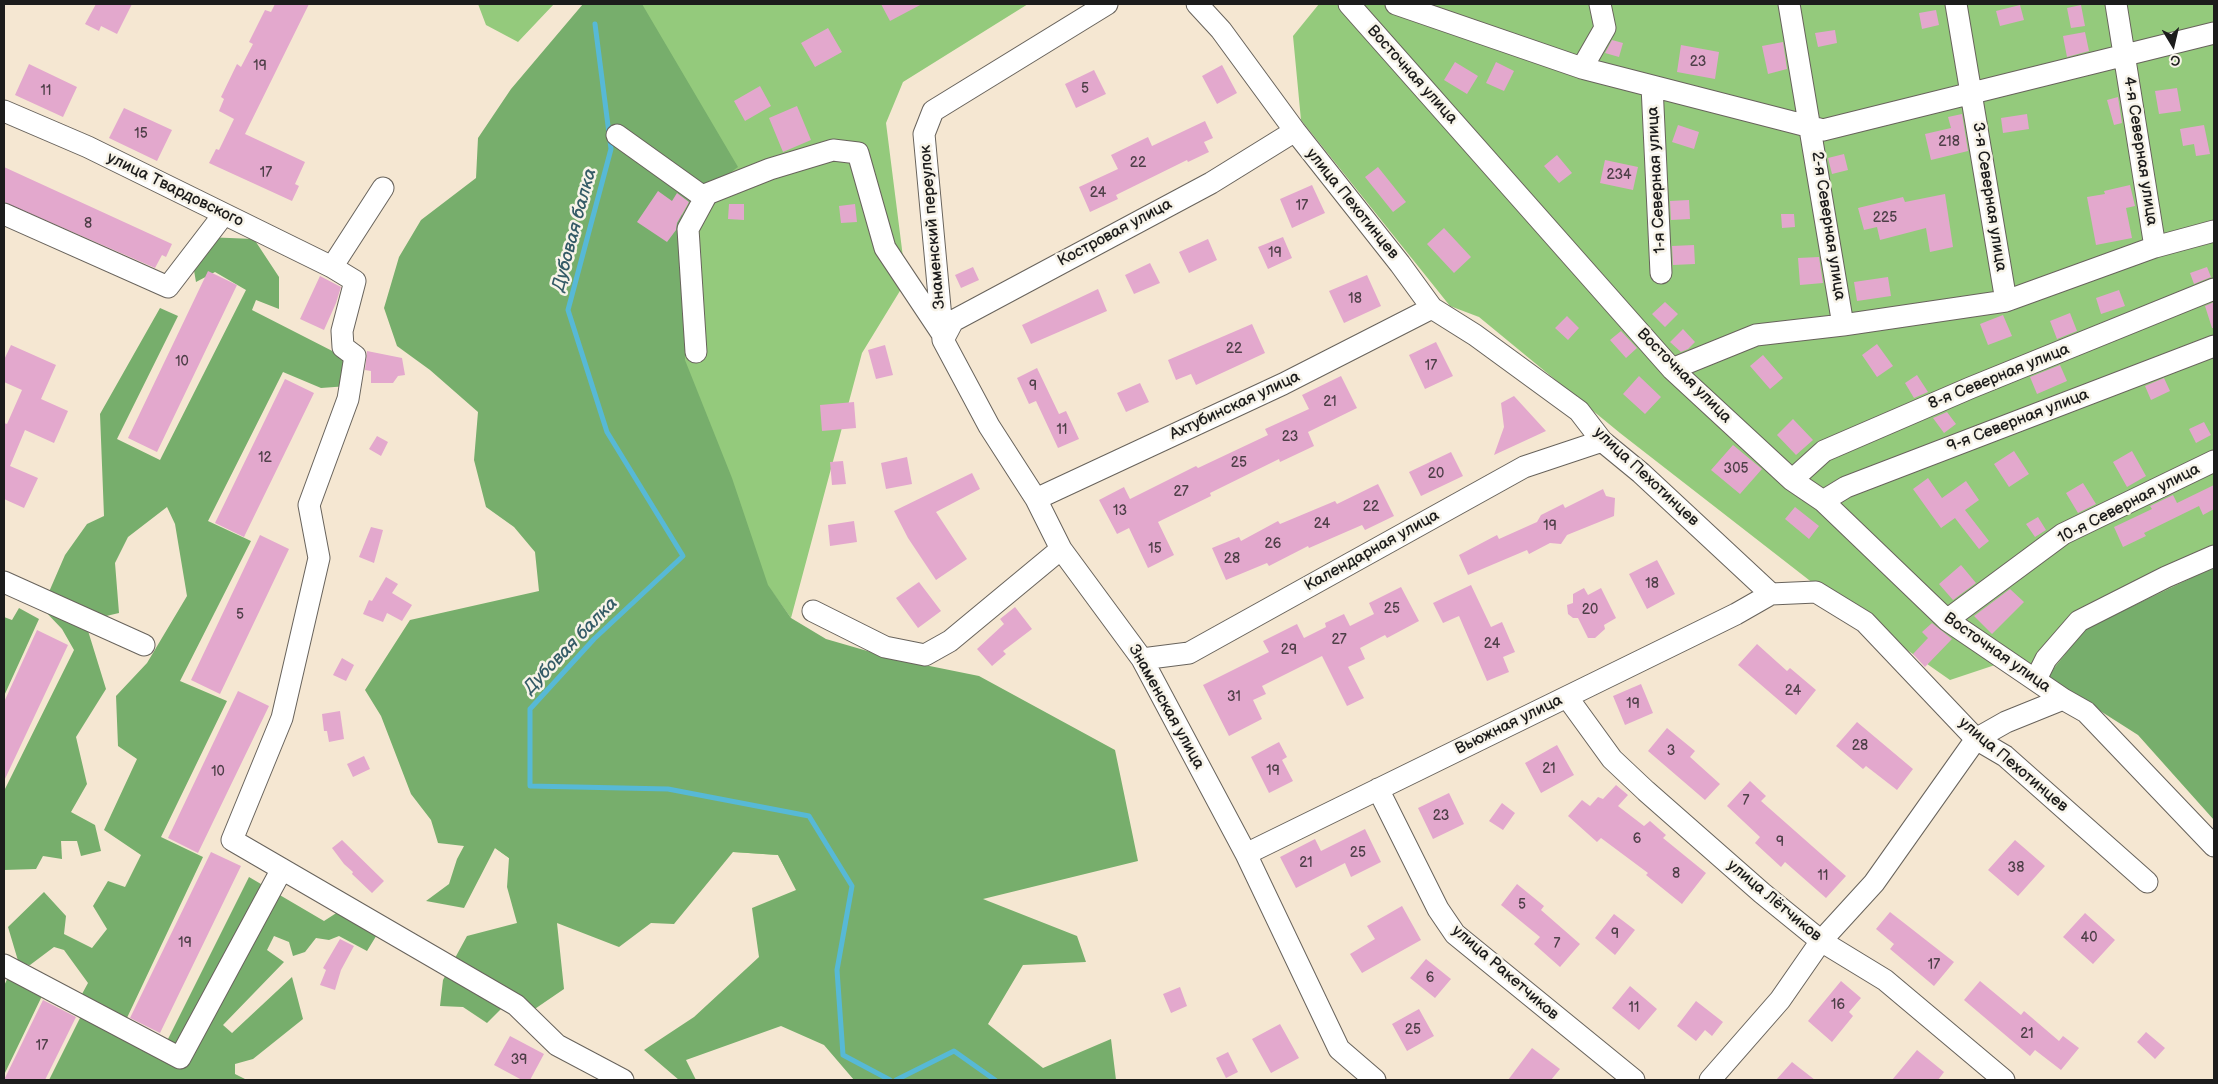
<!DOCTYPE html>
<meta charset="utf-8">
<style>
body{margin:0}
#map{position:relative;width:2218px;height:1084px;overflow:hidden;background:#f5e7d2;font-family:"Balsamiq Sans",sans-serif}
canvas{display:block}
.frame{position:absolute;inset:0;border:5px solid #1c1c1c;pointer-events:none}
.north{position:absolute;left:2148px;top:20px;width:50px;height:50px;-webkit-text-stroke:4px #f7f3e8;paint-order:stroke;rotate:171deg;font-size:14px;font-weight:700;line-height:20px;text-align:center;color:#1c1c1c}
.north::after{content:'';display:block;margin:auto;width:18px;height:22px;background:#1c1c1c;clip-path:polygon(50% 0,100% 100%,50% 72%,0 100%)}
</style>
<div id="map">
<canvas width="2218" height="1084"></canvas>
<div class="frame"></div>
<div class="north">С</div>
</div>
<script>
const ctx = document.querySelector('canvas').getContext('2d');
ctx.lineJoin = 'round';
function paint(path, color) { ctx.fillStyle = color; ctx.fill(path, 'evenodd'); }
const shape = rows => new Path2D(rows.map(r => 'M' + r).join(''));
function strokePath(path, color, width, dash) { ctx.strokeStyle = color; ctx.lineWidth = width; ctx.lineCap = dash ? 'butt' : 'round'; ctx.setLineDash(dash || []); ctx.stroke(path); }
function write(font, color, halo, rows, align = 'center') {
  ctx.font = font + ' "Balsamiq Sans",sans-serif'; ctx.lineWidth = 5; ctx.setLineDash([]); ctx.textBaseline = 'middle'; ctx.strokeStyle = halo; ctx.fillStyle = color; for (const [text, x, y, turn = 0] of rows) {
    ctx.save(); ctx.translate(x, y); ctx.rotate((+turn || 0) * Math.PI / 180); ctx.textAlign = isNaN(turn) ? turn : align; if (halo) ctx.strokeText(text, 0, 0); ctx.fillText(text, 0, 0); ctx.restore();
  }
}
paint(shape([
 [478,4,554,4,518,42,486,25],
 [583,4,1028,4,903,82,886,123,906,281,862,353,791,618,773,593,780,740,854,1080,797,890,778,855,733,852,509,858,495,848,563,583],
 [1319,4,2214,4,2214,567,2085,629,2047,677,1995,665,1950,680,1827,594,1620,433,1479,317,1450,306,1301,120,1293,36]
]), '#94ca7c');
paint(shape([
 [583,4,642,4,738,167,682,208,685,360,732,478,768,585,791,618,826,639,895,659,979,676,1115,750,1138,861,983,899,1077,936,1086,962,1023,965,988,1024,1043,1068,1111,1039,1116,1080,854,1080,824,1045,781,1026,686,1060,696,1080,679,1080,644,1050,694,1017,759,957,752,908,796,890,778,855,733,852,674,924,651,923,619,947,557,923,564,989,523,1017,503,1007,487,1023,463,1007,440,1006,443,980,467,936,517,923,507,887,509,858,495,848,464,908,426,901,449,884,457,859,464,846,438,843,431,820,411,794,381,716,365,690,410,620,539,591,535,552,514,527,486,507,474,460,478,412,430,370,397,346,384,308,399,257,421,220,476,178,478,138,511,89],
 [205,237,254,239,279,277,279,309,256,300,252,310,348,359,348,386,321,388,283,372,208,521,251,541,180,681,227,701,161,837,203,857,125,1022,167,1041,249,877,324,921,341,910,378,933,367,951,339,936,329,940,316,938,305,952,293,956,289,942,274,936,267,950,284,962,223,1025,232,1033,292,977,303,1019,253,1059,235,1064,235,1074,247,1080,49,1080,83,1012,82,994,88,983,64,950,54,947,30,965,19,964,8,927,44,892,66,916,64,934,92,948,107,929,93,906,108,881,125,887,141,855,104,830,137,759,118,746,116,696,147,663,187,596,175,524,167,507,128,537,115,563,119,613,85,621,106,689,76,737,87,784,71,812,95,825,101,851,81,856,77,841,61,841,62,859,43,856,36,869,4,870,4,791,74,650,62,629,42,608,65,555,87,524,104,516,100,414,160,308,178,316,117,439,160,460,246,290,215,272,196,282,192,259],
 [2214,567,2214,820,2138,735,2047,677,2085,629],
 [19,608,39,619,4,696,4,617,12,620],
 [8,977,42,996,4,1075,4,986]
]), '#77ae6c');
strokePath(shape([
 [595,24,611,149,568,310,607,432,683,556,594,639,530,709,530,786,668,789,809,816,852,886,837,970,843,1055,890,1080],
 [896,1080,954,1051,995,1080]
]), '#57b9d6', 5);
paint(shape([
 [96,4,132,4,117,34,101,26,99,31,85,24],
 [275,4,309,4,245,134,305,162,295,184,299,186,292,201,209,163,216,149,219,150,234,119,219,111,224,99,221,97,237,64,241,67,253,44,249,42,265,10,271,12],
 [881,4,922,4,890,21],
 [2020,5,2024,20,2000,26,1996,11],
 [2081,5,2085,26,2071,28,2067,8],
 [1936,10,1939,25,1922,29,1919,13],
 [828,28,842,52,815,67,801,43],
 [1835,30,1837,43,1818,47,1815,33],
 [2085,32,2089,51,2067,57,2063,36],
 [1612,40,1623,43,1619,57,1605,53],
 [1783,42,1787,69,1768,74,1762,46],
 [1681,45,1719,52,1715,79,1677,72],
 [1455,62,1478,76,1467,94,1444,80],
 [1496,62,1514,71,1504,91,1486,83],
 [29,64,77,87,63,117,15,95],
 [1222,65,1237,93,1217,104,1202,76],
 [1094,70,1106,94,1076,108,1065,84],
 [760,86,771,106,745,121,734,101],
 [2177,88,2181,111,2159,114,2155,91],
 [2118,97,2122,123,2114,125,2107,100],
 [797,106,811,140,783,152,769,118],
 [124,108,172,130,157,161,109,138],
 [1962,114,1968,151,1931,160,1925,134,1951,128,1948,117],
 [2027,114,2029,129,2003,133,2001,118],
 [1205,121,1213,138,1204,142,1209,152,1188,162,1187,160,1116,195,1118,199,1090,212,1079,187,1118,169,1111,155,1148,137,1152,146],
 [1678,125,1699,132,1694,149,1672,142],
 [2204,125,2210,154,2196,156,2194,144,2183,146,2180,129],
 [1844,154,1848,170,1832,174,1828,158],
 [1557,155,1572,173,1559,183,1544,166],
 [1605,160,1638,167,1633,190,1600,183],
 [4,167,172,244,166,257,162,255,155,268,4,202],
 [1378,167,1406,202,1393,212,1365,177],
 [1312,185,1325,213,1292,228,1280,199],
 [2130,185,2135,206,2126,208,2132,238,2096,245,2087,197,2105,194,2104,191],
 [658,191,672,201,677,193,689,202,677,223,676,230,667,242,637,222],
 [1945,194,1953,247,1930,252,1926,228,1880,240,1877,227,1864,230,1858,208,1903,197,1905,202],
 [1689,200,1690,219,1671,220,1670,201],
 [729,204,744,204,744,220,728,219],
 [855,204,857,222,841,223,839,206],
 [1781,214,1794,214,1795,227,1782,228],
 [1444,228,1471,257,1454,273,1427,244],
 [1283,237,1292,258,1268,269,1258,247],
 [1208,239,1217,260,1189,273,1179,252],
 [1694,245,1695,264,1673,265,1672,246],
 [1819,257,1823,283,1800,285,1798,258],
 [1150,263,1160,283,1134,294,1125,275],
 [973,267,979,280,961,288,955,275],
 [2207,267,2211,277,2194,284,2190,273],
 [208,271,237,285,157,452,128,438],
 [1367,275,1381,306,1344,323,1329,291],
 [320,276,341,287,336,303,324,330,300,319],
 [1888,277,1891,296,1857,301,1854,282],
 [1098,289,1107,311,1031,344,1022,325],
 [2119,290,2125,306,2101,314,2096,298],
 [1665,302,1678,314,1665,327,1652,314],
 [2214,302,2214,328,2212,328,2205,306],
 [2070,313,2077,331,2057,339,2050,321],
 [2003,315,2012,336,1988,345,1980,324],
 [1567,316,1579,328,1568,340,1555,328],
 [1252,324,1265,353,1196,385,1191,374,1176,380,1168,360],
 [1683,329,1695,342,1688,349,1681,352,1670,342],
 [1621,331,1637,348,1626,358,1610,340],
 [1436,342,1453,376,1425,389,1409,355],
 [1877,344,1893,366,1877,377,1862,355],
 [11,345,56,365,41,399,68,411,54,443,25,430,10,466,38,478,24,508,4,499,4,423,7,424,22,390,4,382,4,360],
 [885,345,893,375,876,379,868,350],
 [367,351,402,358,405,375,398,376,393,383,371,383,371,371,365,370],
 [1763,355,1783,378,1770,389,1750,366],
 [2060,365,2067,381,2037,394,2030,377],
 [1037,368,1059,414,1066,411,1079,439,1058,448,1036,401,1029,404,1017,378],
 [1917,375,1928,392,1914,398,1905,383],
 [1341,376,1357,408,1308,432,1314,446,1280,462,1279,459,1210,493,1211,496,1158,522,1174,555,1148,568,1129,528,1117,534,1099,500,1124,487,1130,499,1196,466,1198,468,1268,435,1265,429,1309,409,1302,395],
 [1639,376,1661,397,1645,414,1623,394],
 [2164,378,2170,391,2151,400,2145,386],
 [285,379,314,393,244,537,215,523],
 [1140,383,1149,402,1126,412,1117,393],
 [1514,396,1546,431,1494,455,1504,427,1501,403],
 [854,402,856,428,822,431,820,405],
 [1947,412,1956,424,1944,433,1933,418],
 [1793,419,1813,440,1796,455,1777,435],
 [2204,422,2211,435,2196,443,2189,429],
 [377,436,388,442,381,456,369,449],
 [1733,445,1762,469,1740,494,1711,470],
 [2014,451,2029,474,2009,487,1994,464],
 [2132,451,2146,476,2127,487,2113,462],
 [1451,452,1463,476,1421,496,1409,472],
 [907,457,912,484,886,489,881,463],
 [843,461,846,484,832,485,830,462],
 [972,473,980,489,936,512,967,559,936,580,908,538,894,511],
 [1928,478,1942,498,1966,481,1979,500,1965,510,1989,541,1979,549,1955,518,1941,528,1913,489],
 [2083,483,2096,504,2078,513,2066,493],
 [1378,484,1394,516,1365,530,1362,525,1309,548,1308,546,1269,566,1267,563,1226,580,1212,548,1239,537,1241,541,1278,521,1280,524,1335,501,1337,504],
 [2214,485,2214,509,2203,515,2199,506,2144,533,2146,536,2123,547,2114,527,2152,509,2150,506,2173,495,2177,503],
 [1603,489,1606,496,1615,498,1614,516,1567,535,1561,544,1550,543,1529,554,1527,550,1468,575,1459,555,1497,535,1499,539,1537,522,1541,515,1563,504,1565,508],
 [1795,507,1819,526,1809,539,1785,519],
 [2038,517,2046,530,2035,537,2026,524],
 [854,521,857,542,830,546,828,525],
 [371,527,383,530,374,563,359,557],
 [260,535,289,549,220,694,191,680],
 [1657,560,1675,594,1647,609,1629,574],
 [1961,565,1976,583,1953,600,1939,584],
 [386,577,398,584,392,593,412,605,402,621,387,613,383,622,363,614,369,600,372,601],
 [919,582,941,611,918,628,896,598],
 [1471,585,1491,627,1502,622,1515,652,1503,657,1509,672,1487,681,1459,616,1443,623,1433,603],
 [1401,587,1419,621,1387,638,1385,635,1360,648,1365,659,1348,667,1364,698,1347,706,1322,656,1262,686,1266,694,1253,700,1262,719,1229,736,1203,685,1269,652,1263,641,1297,624,1304,638,1326,627,1325,623,1344,614,1350,626,1374,614,1369,603],
 [1584,588,1588,595,1601,588,1616,618,1604,625,1605,629,1595,638,1588,638,1578,618,1573,618,1568,614,1567,605,1573,603,1573,594],
 [2010,589,2024,602,1992,634,1974,616],
 [1015,607,1032,629,1003,651,1006,654,992,666,977,649,1004,624,1000,619],
 [1932,623,1952,639,1925,667,1913,654,1928,638,1922,632],
 [37,630,68,645,4,781,4,702],
 [1757,644,1787,671,1790,668,1816,690,1796,715,1738,665],
 [342,658,354,665,346,681,333,675],
 [1641,684,1653,713,1625,725,1613,696],
 [238,691,269,706,198,853,168,838],
 [340,711,344,739,329,742,327,731,324,731,322,714],
 [1857,722,1913,769,1897,790,1866,766,1863,769,1836,746],
 [1667,728,1695,751,1690,757,1720,784,1705,800,1648,751],
 [1279,742,1287,757,1282,760,1293,781,1269,793,1251,757],
 [1557,745,1574,775,1541,793,1525,763],
 [364,756,370,769,353,777,347,764],
 [1750,781,1766,796,1761,801,1846,876,1826,898,1785,862,1781,867,1755,843,1760,837,1727,806],
 [1616,785,1628,795,1618,806,1644,826,1650,821,1666,835,1663,838,1706,873,1682,904,1646,875,1648,873,1601,838,1597,842,1568,816,1582,800,1590,806,1598,797,1603,799],
 [1449,793,1464,824,1433,839,1418,808],
 [1502,803,1515,813,1503,830,1489,821],
 [1365,829,1381,862,1351,877,1345,863,1296,888,1280,857,1315,839,1321,851],
 [342,840,384,881,372,893,352,874,353,872,344,864,332,848],
 [2015,840,2045,866,2018,896,1988,870],
 [211,852,241,866,160,1033,130,1018],
 [1517,884,1544,906,1541,910,1580,944,1560,967,1534,944,1540,937,1501,905],
 [1402,906,1421,940,1362,973,1350,954,1375,939,1367,926],
 [1890,912,1954,962,1934,986,1890,949,1894,944,1876,929],
 [2085,913,2115,940,2093,964,2063,937],
 [1614,914,1635,930,1615,955,1595,938],
 [340,939,354,946,341,970,335,990,320,985,326,970,323,968],
 [1426,959,1451,979,1435,998,1410,978],
 [1841,981,1861,998,1849,1012,1853,1016,1832,1042,1808,1021],
 [1980,981,2021,1015,2024,1011,2059,1041,2063,1036,2079,1048,2061,1070,2035,1050,2030,1056,1964,1000],
 [1630,986,1657,1009,1639,1030,1612,1008],
 [1180,987,1187,1006,1171,1013,1163,994],
 [43,1000,76,1017,45,1080,4,1080],
 [1696,1001,1723,1022,1712,1036,1705,1030,1696,1041,1677,1026],
 [1419,1009,1434,1036,1407,1051,1392,1024],
 [1280,1024,1299,1058,1271,1073,1252,1039],
 [2146,1032,2165,1048,2155,1059,2137,1042],
 [510,1036,544,1054,530,1080,522,1080,494,1065],
 [1532,1048,1560,1069,1551,1080,1508,1080],
 [1917,1050,1944,1072,1938,1080,1892,1080],
 [1228,1052,1238,1072,1226,1078,1216,1058],
 [1792,1062,1815,1080,1776,1080]
]), '#e3a8cd');
const minor = shape([
 [1107,4,933,111,924,134,943,340,989,426,1036,499,1061,549,1142,659,1246,854,1339,1049,1375,1080],
 [1197,4,1221,30,1295,131,1400,264,1432,308,1475,335,1579,411,1602,441,1641,473,1771,594,1816,592,1865,622,1976,739,2005,756,2147,882],
 [1349,4,1672,369,1792,480,1823,501,1947,620,2063,699,2086,712,2214,846],
 [1396,4,1582,68,1823,130,2214,33],
 [1789,4,1843,325],
 [1956,4,2006,301],
 [2116,4,2155,247],
 [1582,68,1605,28,1600,4],
 [1652,86,1661,273],
 [4,111,88,147,332,267,355,281,342,331,343,347,355,356,348,399,309,505,319,558,282,718,232,840,516,1005,557,1045,623,1080],
 [617,135,705,198],
 [4,214,168,287,224,214],
 [332,267,383,188],
 [943,340,953,321,1211,183,1295,131],
 [696,352,688,229,707,194,770,169,833,150,858,153,885,248,941,332],
 [1672,369,1756,335,1843,325,2006,301,2155,247,2214,231],
 [1792,480,1824,451,1970,388,2214,289],
 [1036,499,1283,384,1432,308],
 [1823,501,1846,487,2214,346],
 [4,582,144,645],
 [813,611,885,647,925,655,950,641,1061,549],
 [1947,620,2063,534,2214,461],
 [1142,659,1189,653,1524,467,1602,441],
 [2036,679,2046,659,2079,621,2166,577,2214,556],
 [1567,697,1612,759,1646,791,1762,893,1821,941,1885,980,2004,1080],
 [1378,789,1438,909,1455,934,1634,1080],
 [1246,854,1736,614,1771,594],
 [4,965,180,1058,282,869],
 [1710,1080,1780,1000,1821,941,1874,883,1976,739,2006,722,2063,699]
]);
strokePath(minor, '#68635c', 23);
strokePath(minor, '#fff', 21);
write('14px', '#4e3f48', null, [
 ["23",1698,62],
 ["19",260,66],
 ["5",1085,89],
 ["11",46,91],
 ["15",141,134],
 ["218",1949,142],
 ["22",1138,163],
 ["17",266,173],
 ["234",1619,175],
 ["24",1098,193],
 ["17",1302,206],
 ["225",1885,218],
 ["8",88,224],
 ["19",1275,253],
 ["18",1355,299],
 ["22",1234,349],
 ["10",182,362],
 ["17",1431,366],
 ["9",1033,386],
 ["21",1330,402],
 ["11",1062,430],
 ["23",1290,437],
 ["12",265,458],
 ["25",1239,463],
 ["305",1736,469],
 ["20",1436,474],
 ["27",1181,492],
 ["22",1371,507],
 ["13",1120,511],
 ["24",1322,524],
 ["19",1550,526],
 ["26",1273,544],
 ["15",1155,549],
 ["28",1232,559],
 ["18",1652,584],
 ["25",1392,609],
 ["20",1590,610],
 ["5",240,615],
 ["27",1339,640],
 ["24",1492,644],
 ["29",1289,650],
 ["24",1793,691],
 ["31",1234,697],
 ["19",1633,704],
 ["28",1860,746],
 ["3",1671,751],
 ["21",1549,769],
 ["19",1273,771],
 ["10",218,772],
 ["7",1746,801],
 ["23",1441,816],
 ["6",1637,839],
 ["9",1780,842],
 ["25",1358,853],
 ["21",1306,863],
 ["38",2016,868],
 ["8",1676,874],
 ["11",1823,876],
 ["5",1522,905],
 ["9",1615,934],
 ["40",2089,938],
 ["19",185,943],
 ["7",1557,944],
 ["17",1934,965],
 ["6",1430,978],
 ["16",1838,1005],
 ["11",1634,1008],
 ["25",1413,1030],
 ["21",2027,1034],
 ["17",42,1046],
 ["39",519,1060]
]);
write('16px', '#1c1c1c', '#f7f3e8', [
 ["Восточная улица",1412,75,48],
 ["4-я Северная улица",2140,151,81],
 ["1-я Северная улица",1657,180,-93],
 ["улица Твардовского",175,190,26],
 ["3-я Северная улица",1989,197,81],
 ["улица Пехотинцев",1352,204,51],
 ["2-я Северная улица",1828,226,81],
 ["Знаменский переулок",933,227,-95],
 ["Костровая улица",1115,233,-28],
 ["Восточная улица",1684,376,45],
 ["8-я Северная улица",1999,377,-22],
 ["Ахтубинская улица",1235,406,-25],
 ["9-я Северная улица",2018,421,-21],
 ["улица Пехотинцев",1646,477,43],
 ["10-я Северная улица",2129,504,-27],
 ["Календарная улица",1372,551,-29],
 ["Восточная улица",1997,653,35],
 ["Знаменская улица",1166,707,61],
 ["Вьюжная улица",1509,725,-26],
 ["улица Пехотинцев",2013,765,40],
 ["улица Лётчиков",1774,901,40],
 ["улица Ракетчиков",1505,973,41]
]);
write('italic 18px', '#345b66', '#f7f3e8', [
 ["Дубовая балка",575,230,-75],
 ["Дубовая балка",571,646,-46]
]);
</script>
